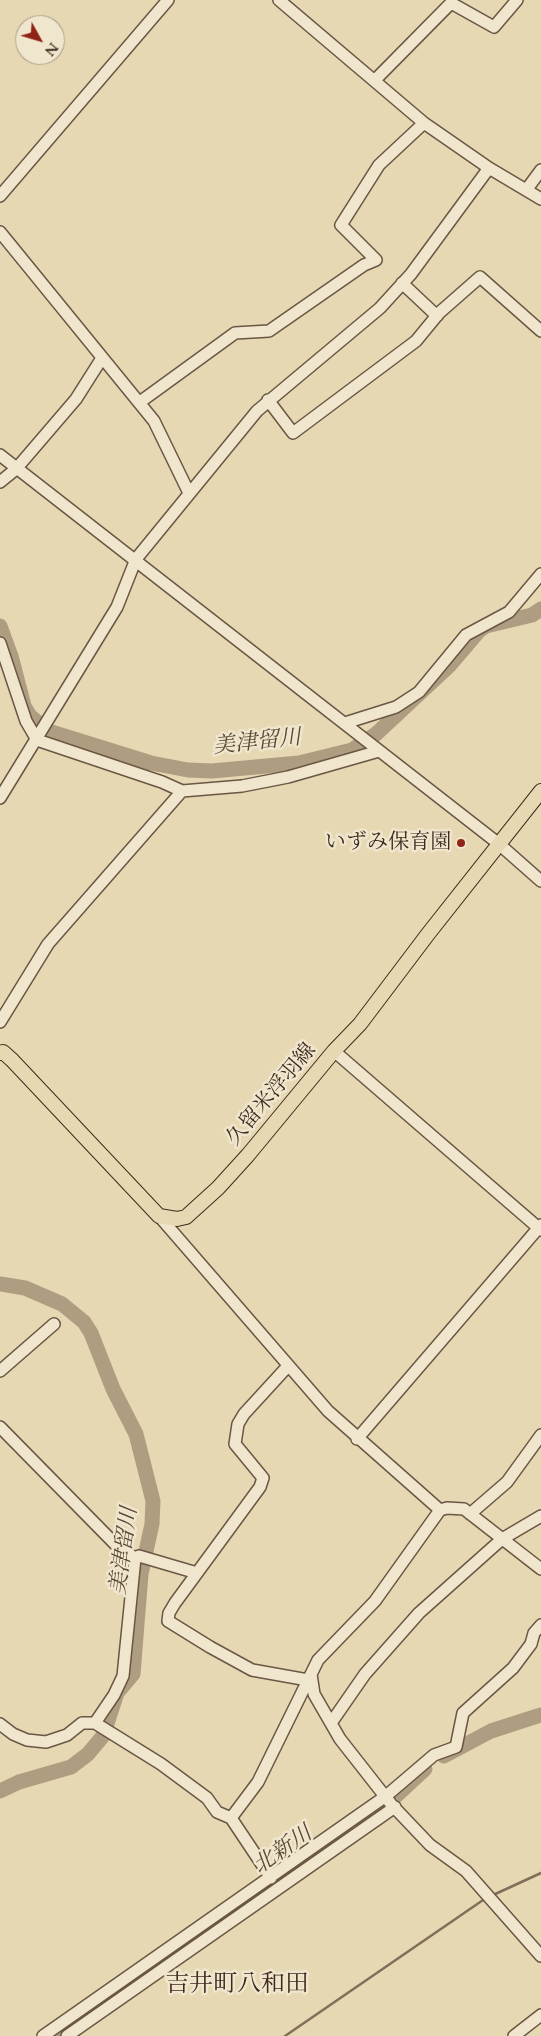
<!DOCTYPE html>
<meta charset="utf-8">
<style>
body{margin:0}
#map{position:relative;width:541px;height:2036px;overflow:hidden;background:#e6d8b2;font-family:Cardo,serif}
canvas{display:block}
.north{position:absolute;left:15px;top:15px;width:50px;height:50px;box-sizing:border-box;background:#efe6cd;border:1px solid #a99b87;border-radius:50%;rotate:129deg;font-size:14px;font-weight:700;line-height:20px;text-align:center;color:#402a1f}
.north::after{content:'';display:block;margin:auto;width:18px;height:22px;background:#8f2418;clip-path:polygon(50% 0,100% 100%,50% 72%,0 100%)}
</style>
<div id="map">
<canvas width="541" height="2036"></canvas>
<div class="north">N</div>
</div>
<script>
const ctx = document.querySelector('canvas').getContext('2d');
ctx.lineJoin = 'round';
const shape = rows => new Path2D(rows.map(r => 'M' + r).join(''));
function strokePath(path, color, width, dash) { ctx.strokeStyle = color; ctx.lineWidth = width; ctx.lineCap = dash ? 'butt' : 'round'; ctx.setLineDash(dash || []); ctx.stroke(path); }
function write(font, color, halo, rows, align = 'center') {
  ctx.font = font + ' Cardo,"Noto Serif JP",serif'; ctx.lineWidth = 5; ctx.setLineDash([]); ctx.textBaseline = 'middle'; ctx.strokeStyle = halo; ctx.fillStyle = color; for (const [text, x, y, turn = 0] of rows) {
    ctx.save(); ctx.translate(x, y); ctx.rotate((+turn || 0) * Math.PI / 180); ctx.textAlign = isNaN(turn) ? turn : align; if (halo) ctx.strokeText(text, 0, 0); ctx.fillText(text, 0, 0); ctx.restore();
  }
}
strokePath(shape([
 [491,1896,541,1873],
 [285,2036,486,1898]
]), '#826f59', 2.5);
strokePath(shape([
 [0,626,11,656,24,706,30,716,48,731,151,763,188,770,212,771,299,763,352,750,376,734,450,665,479,631,486,626,532,615,541,609],
 [0,1284,25,1288,62,1304,84,1322,91,1333,113,1389,136,1434,153,1501,152,1524,141,1574,133,1674,117,1693,103,1736,88,1754,71,1767,19,1782,0,1791],
 [444,1756,491,1731,541,1715],
 [56,2036,356,1826,397,1795,425,1769]
]), '#ae9d80', 15);
const minor = shape([
 [279,0,424,123,489,168,541,199],
 [375,80,451,3,494,27,517,0],
 [527,189,541,170],
 [0,196,168,0],
 [0,232,154,421,189,493],
 [402,283,437,316],
 [268,400,293,433,416,341,439,313,480,277,541,331],
 [140,402,235,333,269,331,364,265,376,260,341,225,379,165,424,123],
 [0,455,499,844,541,881],
 [0,482,16,469,76,399,102,358],
 [0,643,26,721,37,740,162,782,182,791,242,786,288,777,379,751],
 [345,723,396,707,419,692,466,635,509,612,541,574],
 [0,798,117,607,136,559,257,411,380,308,411,274,489,168],
 [0,1022,48,944,182,791],
 [334,1051,541,1230],
 [159,1216,328,1411,440,1510],
 [288,1366,244,1414,238,1424,235,1444,263,1478,260,1487,175,1603,169,1613,168,1621,210,1647,252,1670,308,1680],
 [0,1371,54,1324],
 [0,1427,119,1548,135,1558],
 [357,1439,541,1225],
 [470,1514,507,1482,541,1435],
 [135,1558,139,1556,197,1573],
 [311,1674,314,1694,340,1739,391,1804,430,1845,466,1871,541,1956],
 [95,1723,114,1695,123,1676,135,1558],
 [331,1723,365,1674,419,1613,502,1539,541,1516],
 [0,1724,13,1734,27,1740,46,1742,67,1735,82,1723,95,1723,161,1764,207,1798,217,1812,231,1818,271,1878],
 [231,1818,258,1782,318,1660,375,1601,440,1510,447,1508,464,1509,541,1569],
 [43,2036,386,1796,434,1755,456,1747,463,1713,513,1668,531,1644,534,1633,541,1625],
 [67,2036,395,1807],
 [514,2036,541,2015]
]);
const major = shape([
 [0,1053,3,1052,12,1060,159,1216,177,1219,186,1217,218,1188,248,1155,334,1051,360,1024,428,934,541,791]
]);
strokePath(minor, '#6a5644', 14);
strokePath(major, '#402a1f', 16);
strokePath(minor, '#efe6cd', 11);
strokePath(major, '#e6d8b2', 14);
for (const [x, y, r, color] of [
 [461,843,5,"#8f2418"]
]) { const dot = new Path2D(); dot.arc(x, y, r, 0, 2 * Math.PI); ctx.fillStyle = color; ctx.fill(dot); strokePath(dot, '#efe6cd', 2); }
write('21px', '#402a1f', '#efe6cd', [
 ["いずみ保育園",451,843]
], 'right');
write('21px', '#402a1f', '#efe6cd', [
 ["久留米浮羽線",272,1095,-50]
]);
write('italic 22px', '#5c4737', '#efe6cd', [
 ["美津留川",257,743,-6],
 ["美津留川",125,1551,-82],
 ["北新川",283,1851,-35]
]);
write('24px', '#402a1f', '#efe6cd', [
 ["吉井町八和田",237,1985]
]);
</script>
